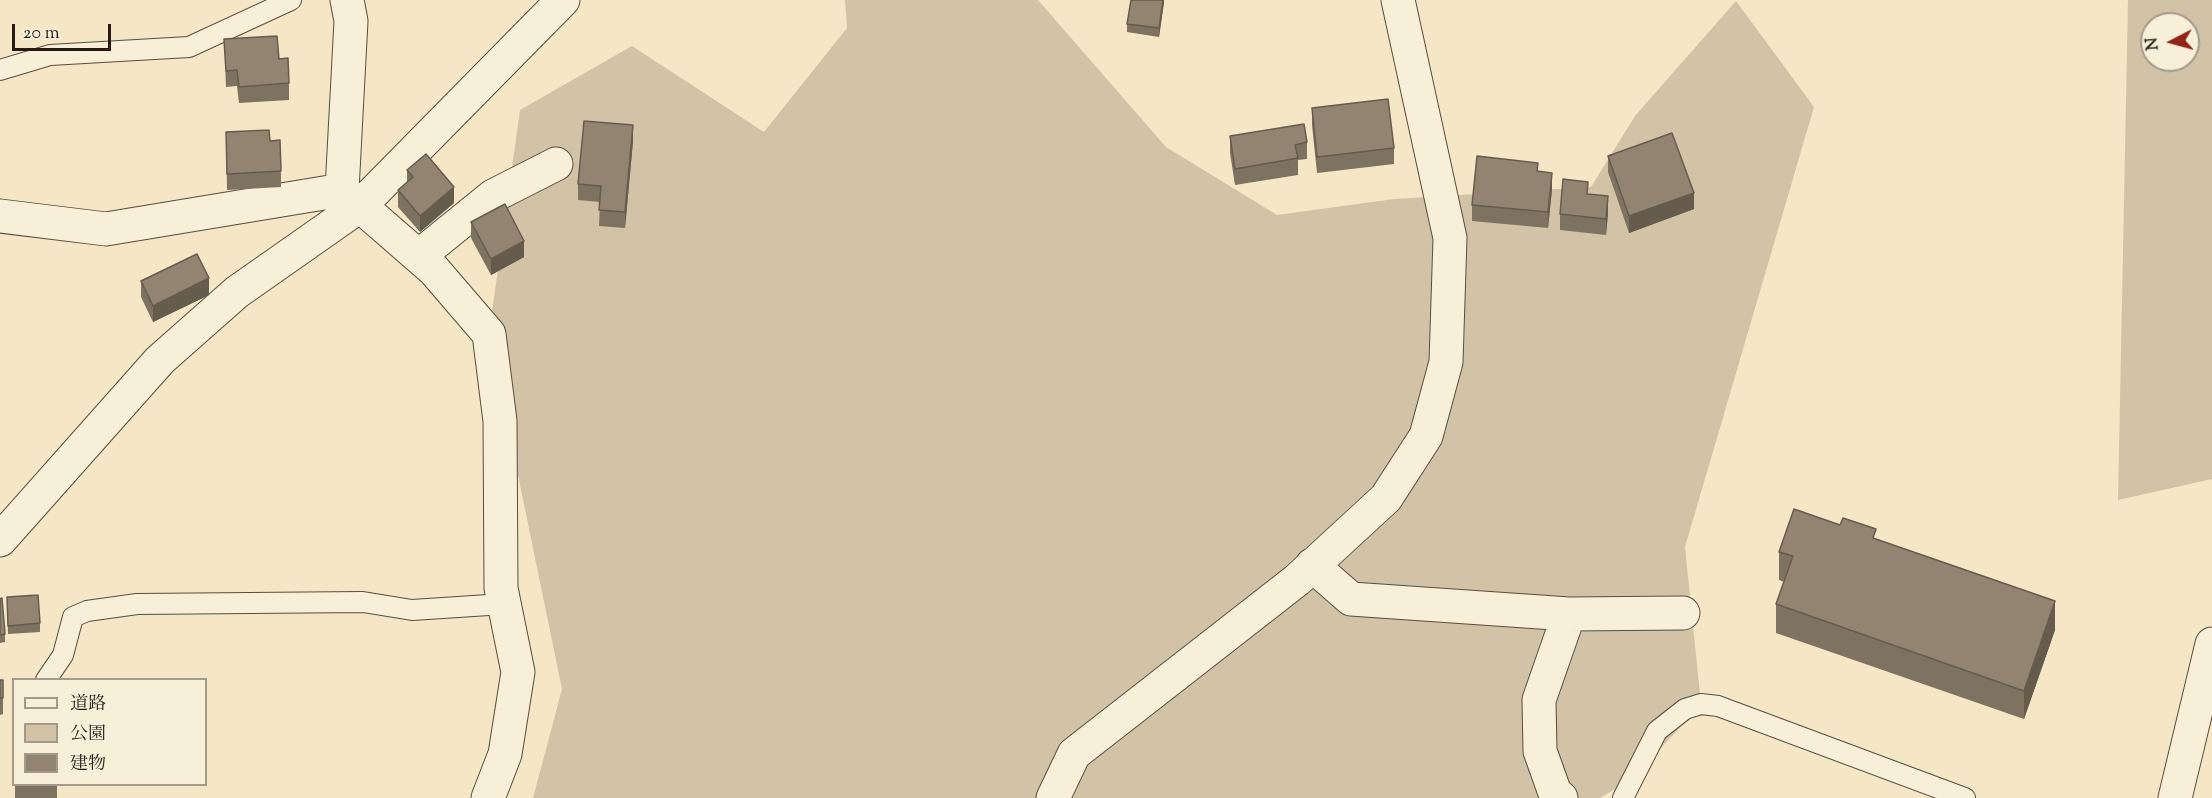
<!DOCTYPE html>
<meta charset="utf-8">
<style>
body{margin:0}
#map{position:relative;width:2212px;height:798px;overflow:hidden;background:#f5e6c5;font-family:"Sorts Mill Goudy","Noto Serif JP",serif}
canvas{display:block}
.legend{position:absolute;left:12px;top:678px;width:195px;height:108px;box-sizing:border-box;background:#f8efd9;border:2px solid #a49a8a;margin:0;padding:8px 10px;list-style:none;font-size:18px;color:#271a14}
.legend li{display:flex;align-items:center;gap:12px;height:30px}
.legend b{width:30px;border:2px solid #a49a8a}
.north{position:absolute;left:2140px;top:12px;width:60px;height:60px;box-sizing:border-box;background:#f8efd9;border:2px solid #a49a8a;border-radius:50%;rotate:264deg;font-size:16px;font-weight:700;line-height:24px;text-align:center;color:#271a14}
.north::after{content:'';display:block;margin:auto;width:21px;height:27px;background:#8f2418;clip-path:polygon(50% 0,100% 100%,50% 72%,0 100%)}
.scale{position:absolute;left:12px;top:24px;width:99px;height:27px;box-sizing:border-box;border:3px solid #271a14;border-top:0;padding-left:8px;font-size:18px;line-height:21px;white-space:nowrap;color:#271a14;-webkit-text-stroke:4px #f8efd9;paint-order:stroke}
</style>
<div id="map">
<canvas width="2212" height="798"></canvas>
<ul class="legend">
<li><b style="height:8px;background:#f8efd9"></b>道路</li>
<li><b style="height:16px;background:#d2c3a7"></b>公園</li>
<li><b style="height:16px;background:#928470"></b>建物</li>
</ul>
<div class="north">N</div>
<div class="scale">20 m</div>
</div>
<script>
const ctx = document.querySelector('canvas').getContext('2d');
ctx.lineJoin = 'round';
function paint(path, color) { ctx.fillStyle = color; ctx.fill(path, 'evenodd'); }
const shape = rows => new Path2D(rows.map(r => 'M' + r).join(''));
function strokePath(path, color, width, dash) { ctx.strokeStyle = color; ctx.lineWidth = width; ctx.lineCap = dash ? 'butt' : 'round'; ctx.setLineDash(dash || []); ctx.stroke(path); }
paint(shape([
 [845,0,1038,0,1166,147,1277,215,1394,199,1591,187,1635,116,1736,1,1814,107,1685,547,1701,704,1635,777,1600,798,533,798,562,689,489,334,520,110,632,46,764,132,847,28],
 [2128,0,2212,0,2212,479,2118,500],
 [2152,24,2188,24,2188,60,2152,60]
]), '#d2c3a7');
const service = shape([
 [0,70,50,55,189,47,291,0],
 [46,680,63,655,73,617,87,611,137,604,363,602,412,610,504,604],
 [1623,798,1657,731,1685,709,1701,704,1718,706,1965,798]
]);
const minor = shape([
 [347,0,351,21,342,190,434,270,489,334,500,421,501,588,518,672,505,754,488,798],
 [0,216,106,229,342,190],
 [419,256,493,196,556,164],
 [0,540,160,360,237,292,361,205,563,0],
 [1312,565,1351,599,1569,614,1539,700,1540,751,1555,793,1561,798],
 [1569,614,1683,613],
 [1053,798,1074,754,1297,580,1386,498,1426,436,1446,362,1450,238,1398,0]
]);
const tertiary = shape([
 [2175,798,2212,644]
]);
strokePath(service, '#5a4d40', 22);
strokePath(minor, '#5a4d40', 35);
strokePath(tertiary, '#5a4d40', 35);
strokePath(service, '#f8efd9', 20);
strokePath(minor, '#f8efd9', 33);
strokePath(tertiary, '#f8efd9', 33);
paint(shape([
 [1164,0,1159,37,1127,32,1127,24],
 [224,39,279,59,289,83,289,100,239,103,237,86,226,87],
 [1312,108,1394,148,1394,164,1317,173,1312,125],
 [226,132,270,141,281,171,281,187,227,190],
 [1230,136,1307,142,1307,159,1298,160,1298,175,1235,185,1230,153],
 [633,141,625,228,599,226,600,202,578,200,578,184],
 [1608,156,1694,209,1629,233,1608,172],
 [407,170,454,203,420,232,398,207,398,190,407,183],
 [1538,171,1552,189,1548,228,1472,221,1472,205],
 [1588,194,1608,213,1606,235,1560,230,1560,214],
 [471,222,524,257,491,275,471,238],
 [141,281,209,295,153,322,141,297],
 [1876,539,2055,630,2024,719,1776,633,1776,604,1784,582,1779,580,1779,552],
 [7,597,40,623,40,632,8,634],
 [0,599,5,634,5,642,0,643],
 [0,680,3,680,3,714,0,715],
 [15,784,57,784,57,798,15,798]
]), '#7e7260');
paint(shape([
 [1163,0,1164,0,1164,3,1159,37,1159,28],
 [633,125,633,141,625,228,625,212],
 [1552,173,1552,189,1548,228,1548,212],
 [454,187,454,203,420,232,420,216],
 [1694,193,1694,209,1629,233,1629,216],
 [1608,196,1608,213,1606,235,1606,219],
 [524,241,524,257,491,275,491,259],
 [209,278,209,295,153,322,153,306],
 [2055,601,2055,630,2024,719,2024,691]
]), '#665c4e');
const building = shape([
 [1131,0,1163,0,1159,28,1127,24,1131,0],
 [277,36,279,59,288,58,289,83,239,87,237,70,226,71,224,39,277,36],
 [1388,99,1394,148,1317,157,1312,108,1388,99],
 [584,121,633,125,625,212,599,210,601,186,578,184,584,121],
 [1304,124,1307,142,1295,145,1298,158,1235,169,1230,136,1304,124],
 [269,130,270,141,280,140,281,171,227,174,226,132,269,130],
 [1672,133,1694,193,1629,216,1608,156,1672,133],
 [426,154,454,187,420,216,398,190,413,177,407,170,426,154],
 [1477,156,1538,163,1537,171,1552,173,1548,212,1472,205,1477,156],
 [1563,179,1588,182,1587,194,1608,196,1606,219,1560,214,1563,179],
 [505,204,524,241,491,259,471,222,505,204],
 [197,254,209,278,153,306,141,281,197,254],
 [1794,509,1840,525,1843,518,1876,529,1873,538,2055,601,2024,691,1776,604,1793,556,1779,552,1794,509],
 [38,595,40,623,8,626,7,597,38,595],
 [2,598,5,634,0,635,0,599,2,598],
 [0,680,3,680,3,698,0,698,0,680]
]);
paint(building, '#928470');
strokePath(building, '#665c4e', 1.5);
</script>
